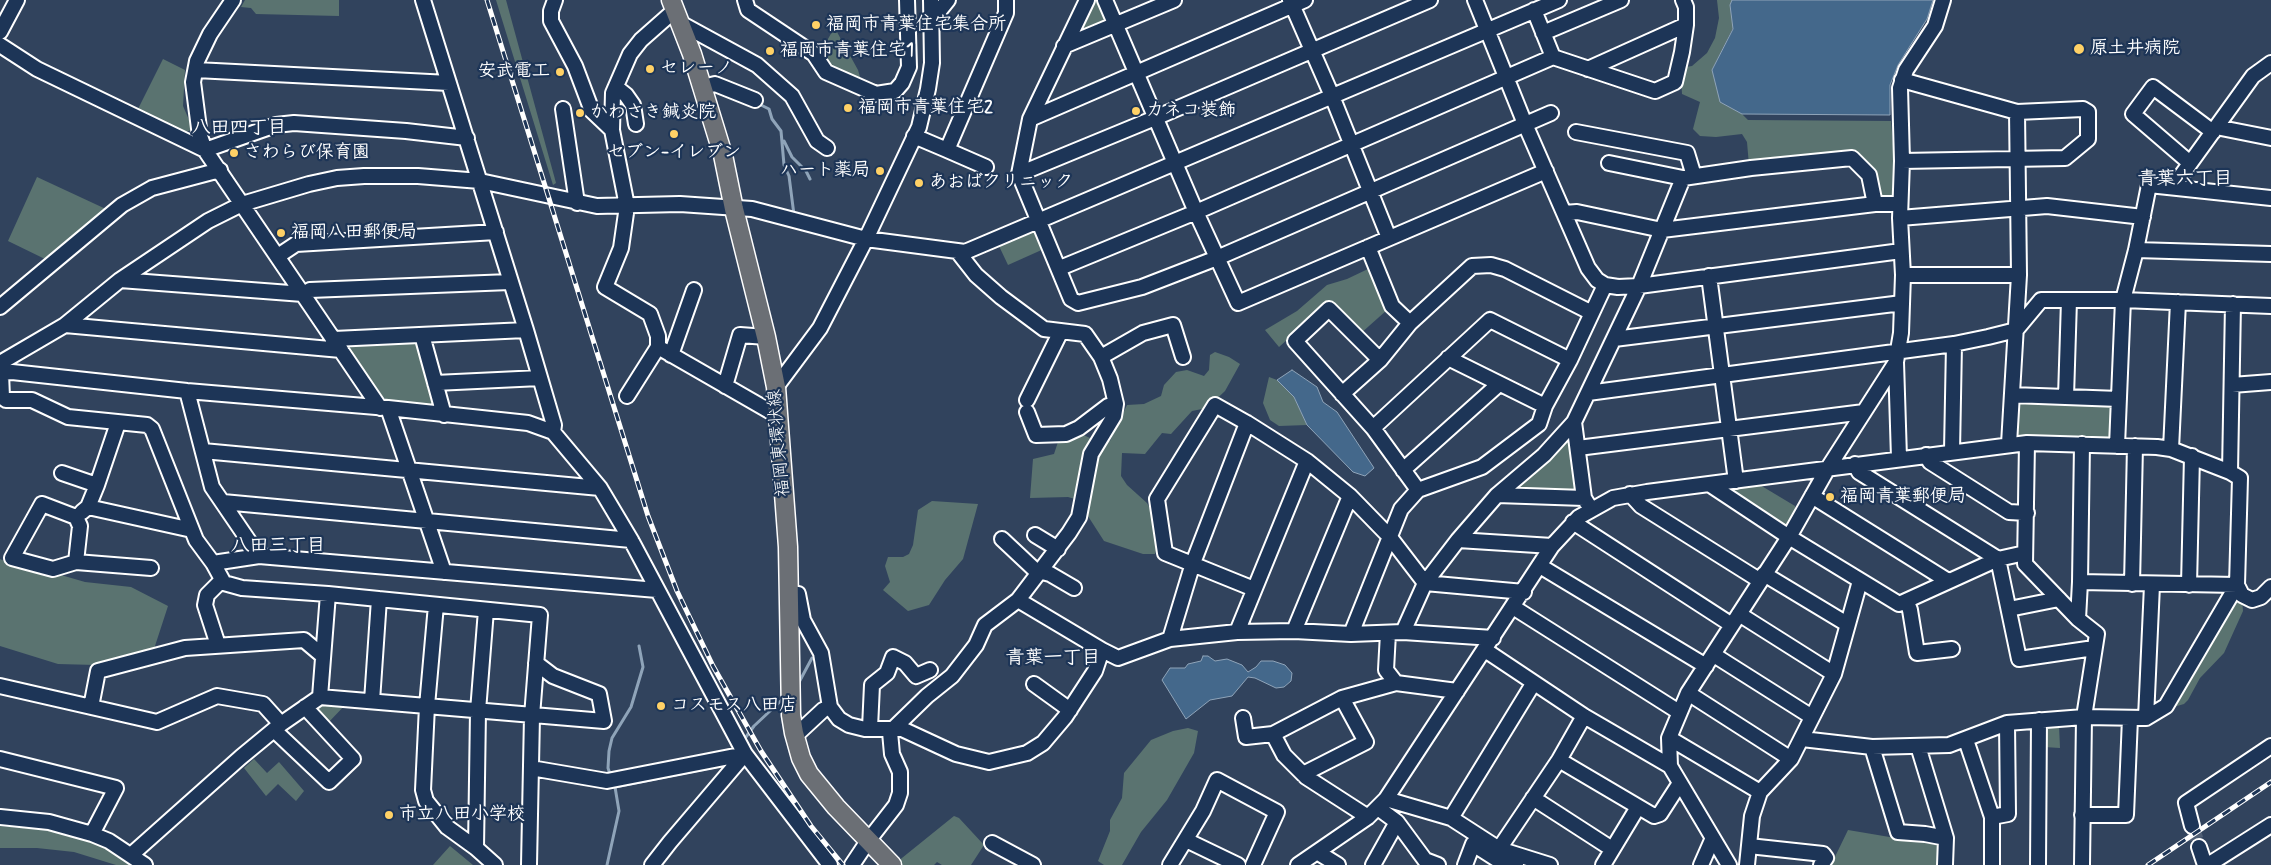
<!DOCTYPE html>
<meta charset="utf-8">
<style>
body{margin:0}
canvas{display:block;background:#31435d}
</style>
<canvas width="2271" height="865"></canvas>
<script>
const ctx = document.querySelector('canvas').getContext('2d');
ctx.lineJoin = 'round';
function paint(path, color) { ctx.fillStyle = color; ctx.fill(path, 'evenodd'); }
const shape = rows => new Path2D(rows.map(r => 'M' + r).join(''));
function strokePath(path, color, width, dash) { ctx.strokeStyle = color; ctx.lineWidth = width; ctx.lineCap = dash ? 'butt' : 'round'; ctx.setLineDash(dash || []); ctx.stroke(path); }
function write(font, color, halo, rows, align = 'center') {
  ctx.font = font + ' Mynerve,"Klee One",sans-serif'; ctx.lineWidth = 4.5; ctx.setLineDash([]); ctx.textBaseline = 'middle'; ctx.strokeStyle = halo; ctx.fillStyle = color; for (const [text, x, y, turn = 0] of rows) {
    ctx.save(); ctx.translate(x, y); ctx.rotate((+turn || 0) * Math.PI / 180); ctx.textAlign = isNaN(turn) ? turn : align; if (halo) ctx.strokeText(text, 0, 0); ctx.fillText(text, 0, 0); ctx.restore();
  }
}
paint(shape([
 [245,0,339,0,339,16,256,14,251,8,241,7],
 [496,0,506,0,556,183,553,185],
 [1094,0,1099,0,1107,25,1075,36],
 [1717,0,1732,0,1730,5,1733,28,1712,70,1721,102,1742,114,1748,120,1891,121,1895,167,1892,195,1885,197,1877,193,1863,164,1861,154,1749,165,1747,142,1742,134,1716,137,1700,136,1693,129,1700,102,1682,94,1681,76,1686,67,1692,66,1707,53,1715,38,1719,18],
 [833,30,837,32,858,70,862,84,829,69,818,57],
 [163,59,185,70,183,106,193,129,186,132,138,109],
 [37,177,108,210,47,260,8,241],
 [1037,229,1046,248,1008,265,999,246],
 [1368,269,1387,310,1360,334,1328,303,1279,347,1265,330,1297,311,1327,285,1347,279],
 [417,341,434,402,432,407,391,403,384,398,345,347,345,342],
 [1215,352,1229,357,1240,364,1225,391,1207,408,1192,411,1171,434,1162,433,1145,454,1122,453,1121,476,1127,485,1147,503,1156,519,1160,537,1155,554,1143,554,1104,541,1086,513,1086,502,1068,497,1030,498,1033,459,1054,454,1059,439,1077,432,1090,438,1110,441,1127,405,1144,404,1161,396,1164,385,1176,372,1187,370,1204,376,1209,370,1210,355],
 [1269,377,1277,380,1294,397,1307,425,1279,426,1270,420,1263,403],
 [2015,400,2113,405,2112,437,2109,440,2015,439],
 [1572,431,1579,492,1508,493,1552,457],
 [1755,482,1795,506,1796,512,1786,528,1723,486],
 [932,501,978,504,963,559,945,580,929,605,908,611,883,590,890,582,885,566,888,557,903,557,909,554,913,545,918,510],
 [0,559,9,563,54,573,85,582,131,587,168,606,154,649,96,665,58,664,0,646],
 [2233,597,2242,600,2243,611,2224,653,2200,678,2188,700,2184,704,2170,708],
 [319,701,347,703,327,724,312,707],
 [2059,725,2060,748,2044,747,2044,726],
 [1188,728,1198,731,1194,753,1167,800,1141,832,1122,865,1104,865,1098,861,1110,831,1110,820,1122,798,1124,773,1151,740,1173,731],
 [254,759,267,773,279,762,304,791,296,801,278,784,266,796,244,768],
 [954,816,959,818,984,845,971,865,942,865,937,862,934,865,901,865,897,862],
 [0,826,61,831,91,841,113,852,131,865,116,865,74,852,37,848,0,848],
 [1848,830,1937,845,1937,865,1831,865],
 [450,846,473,865,433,865]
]), '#5a7370');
const water = shape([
 [1732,0,1933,0,1927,19,1898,65,1890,85,1890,115,1742,114,1720,102,1712,70,1733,29,1730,5,1732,0],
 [1292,370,1317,387,1323,402,1337,412,1374,468,1365,476,1353,472,1307,425,1294,397,1277,380,1292,370],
 [1203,656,1208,656,1215,661,1227,659,1242,665,1248,672,1256,667,1261,661,1273,661,1285,665,1292,673,1291,681,1284,687,1276,688,1255,678,1248,677,1232,696,1210,700,1186,719,1162,680,1170,668,1185,668,1188,664,1201,661,1203,656]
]);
paint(water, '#44688b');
strokePath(water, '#8fa4b9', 1);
strokePath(shape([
 [757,103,769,109,772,119,781,131,784,165,789,176,794,215],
 [784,141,792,157,806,171,810,179],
 [797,686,812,658],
 [743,741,754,726,785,697],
 [611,777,608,768,609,751,612,738,631,707,643,667,639,646],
 [615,787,725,765,727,763],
 [607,865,619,811,615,787]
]), '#8fa4b9', 3);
strokePath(shape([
 [2192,826,2199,847]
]), '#505f75', 14, [14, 7]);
const minor = shape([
 [233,0,210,34,197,61,193,82,200,136,205,150,380,408],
 [423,0,526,330,554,425,553,432],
 [555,0,551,11,551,21,575,66,592,111,612,130],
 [745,0,748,10,814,54,826,72,876,94,895,91,902,83,909,67,907,0],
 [1087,0,1030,119,1019,174,1071,299,1078,303,1142,287,1217,258,1551,113],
 [1105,0,1196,212,1238,303,1546,171],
 [1290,0,1332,96,1389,238],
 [1475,0,1525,124,1588,268,1597,280,1605,285,1618,287,1639,286,1901,251],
 [675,10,641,40,630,54,613,93,612,130,627,206,621,248,605,287,650,314,658,336,658,347,778,416],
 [1534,10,1553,57,1655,91,1675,82,1682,52,1686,25,1686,7,1683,0],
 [932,20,948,0],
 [680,23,757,65,792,96,817,141,827,148],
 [0,32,17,0],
 [1543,33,1621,0],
 [0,45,37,69,205,150,276,125,294,123,406,131,467,138],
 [1064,46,1174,0],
 [1588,69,1686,25],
 [196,70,449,83],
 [1902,80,2017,112,2019,275,2009,444],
 [616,87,626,95,633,105,636,124],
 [703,87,715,84,755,100],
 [563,109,577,203],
 [1030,119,1305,0],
 [2216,127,2271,138],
 [1576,132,1687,153,1694,176],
 [914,136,947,150,1006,13,1006,0],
 [947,150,986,167],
 [1902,161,2065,158,2088,139,2088,112,2083,109,2017,112],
 [1609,163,1683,178],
 [2190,163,2133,114,2153,87,2213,132],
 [1019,174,1155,118,1430,0],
 [2173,187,2253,76,2271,63],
 [1564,213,1577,212,1662,230,1875,204,1900,204],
 [1900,218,2047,206,2143,217],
 [1368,247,1392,306,1410,323],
 [2136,250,2271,254],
 [278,256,296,244,496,232],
 [1060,268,1196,212,1553,57],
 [1903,275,2019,275],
 [1709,276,1736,481],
 [120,280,303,294,310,290,510,282],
 [0,307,122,205,152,188,220,170],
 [65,325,341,350],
 [422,335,444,415],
 [334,339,526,330],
 [1614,339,1902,303],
 [671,355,694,290],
 [1101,357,1143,333,1173,325,1183,357],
 [1448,358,1545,406],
 [1380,360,1329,309,1295,341,1373,428,1418,490],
 [1896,362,1899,458],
 [0,363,65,325,120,280,208,221,242,204,309,184,337,178,364,176,418,176,480,181,597,206,680,204,752,209,866,239,965,252,1559,0],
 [0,373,12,372,187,391,388,408,528,423,553,432,600,488,631,540,745,754,830,865],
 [1,373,2,397,6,400],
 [435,383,540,378],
 [2232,385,2271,382],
 [725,386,740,335,766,337],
 [776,387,820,328,866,239,919,127,928,89,932,63,931,0],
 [187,391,212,487,259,556],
 [1588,393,1954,344,1988,337,2016,330,2041,300,2123,300,2271,306],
 [1342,394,1380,360,1410,323,1472,266,1491,265,1505,269,1592,313],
 [2012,395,2119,399],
 [627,396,658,347],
 [2066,397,2069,300],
 [6,400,32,400,68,417,147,425,152,429,196,540,213,563,224,583,242,588,328,594,540,615,532,716,529,865],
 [1027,400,1061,331],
 [388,408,444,572],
 [1027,412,1036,435,1066,434,1079,428,1108,406,1116,404],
 [1574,422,1584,498,1589,506],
 [1247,423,1215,405,1157,499,1165,553,1254,589],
 [1373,428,1490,320,1570,360],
 [2027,443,2025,564,2078,619,2097,634,2084,717,2082,865],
 [2117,446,2123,300,2136,250,2149,185,2271,198],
 [1578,448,1864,412],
 [2171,449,2178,302],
 [203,451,600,488],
 [1952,451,1954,344],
 [1926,455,1930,462,2009,512,2027,513],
 [1855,464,1859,472,1998,559,2019,659,2094,648],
 [1403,470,1499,384],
 [2230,472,2233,304],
 [62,473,97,485],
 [1709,484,1789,537,1899,604,1998,559,2025,553],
 [1630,494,1641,506,1759,580],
 [1497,495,1544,455,1574,422,1639,286,1683,178,1751,168,1852,158,1869,175,1875,204],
 [1812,496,1948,581],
 [223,502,631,540],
 [42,504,76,517,80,526,76,562,53,569,12,558,42,504],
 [88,507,192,530],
 [82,512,88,507,97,485,118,423],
 [1573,522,1732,625],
 [1035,535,1058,549],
 [1002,539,1035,570,1050,574,1074,588],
 [1458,540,1552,546],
 [76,562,151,568],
 [213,563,259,556,657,590],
 [1540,566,1706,666],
 [1764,574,1847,624],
 [2080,582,2082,444],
 [2132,584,2135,446],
 [2189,585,2192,456],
 [2237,585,2242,595,2252,600,2261,597,2271,587],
 [789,593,798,594,803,620,821,653,830,707,839,719,849,725,865,729,902,729,956,754,989,762,1027,753,1043,743,1065,717,1095,671,1102,650,1018,600],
 [1907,602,1910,610,1917,653,1952,649],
 [436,605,427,706,423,790,426,801,447,827,476,848,495,865],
 [1513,607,1679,712],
 [2009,609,2059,599],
 [1739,614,1834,674],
 [2078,619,2080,582,2237,585],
 [1294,631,1350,496],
 [1237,632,1307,461],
 [1403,632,1425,583,1458,540,1497,495,1584,498],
 [1351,634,1401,509,1418,490,1482,467,1539,424,1545,406,1570,360,1605,285],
 [1493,638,1403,632,1351,634,1294,631,1237,632,1170,639,1193,563,1247,423,1307,461,1350,496,1389,536,1425,583,1524,592],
 [218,645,205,605,207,595,222,580],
 [1102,650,1118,658,1170,639],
 [1485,650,1584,716,1670,766],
 [1714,655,1812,717],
 [1396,683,1457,691],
 [1034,684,1070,710],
 [0,686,157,722,217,696,263,704,281,724],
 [1688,693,1791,759],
 [320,697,328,594],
 [372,701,379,599],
 [91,707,98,671,185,648,304,640,323,656],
 [1243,718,1246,737,1273,734],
 [2146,718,2152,585],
 [870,728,872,685,887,673,893,657,905,663,916,676,930,670],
 [274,730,329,782,353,759,305,707],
 [795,736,823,710,830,707],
 [1669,738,1760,792],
 [1966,740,1992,817,1992,865],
 [1918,746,1946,838],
 [1872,747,1898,832,1925,834,1946,838,1945,865],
 [0,759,116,788,92,834],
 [1559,760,1654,816,1660,814,1680,783],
 [531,768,607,781,745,754],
 [1303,774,1366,742,1342,698],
 [1533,798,1612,849],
 [1386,799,1451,818,1499,849,1550,865],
 [1378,808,1397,822,1425,860,1438,865],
 [2082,815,2126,815,2130,718],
 [0,817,49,822,92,834,109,841,145,865],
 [1368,817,1306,777,1284,755,1273,734,1342,698,1396,683,1386,670,1388,633],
 [1992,817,2008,814,2007,723],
 [1451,818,1533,684],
 [2192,826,2186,803,2271,746],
 [1186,840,1238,865],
 [992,843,1033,865],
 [1749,846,1823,854,1826,858,1821,865],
 [2199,847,2205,865],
 [476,848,478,711,486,610],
 [1499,849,1559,760,1584,716],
 [1317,852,1338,865],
 [131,855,241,757,281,724,320,697,604,721,599,694,553,676,536,663],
 [652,865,670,842,745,754],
 [852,865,868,841,896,805,900,793,900,772,892,754,890,732,927,696,952,676,976,645,985,625,1018,600,1069,533,1079,517,1091,454,1114,416,1116,404,1110,379,1101,357,1085,334,1044,329,1001,297,976,275,958,252],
 [1170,865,1203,811,1217,780,1277,812,1253,865],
 [1298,865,1368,817,1386,799,1552,546,1579,517,1613,498,1647,492,2027,443,2157,447,2171,449,2230,472,2240,478,2237,585,2166,706,2146,718,2084,717,2007,723,1949,745,1872,747,1802,739],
 [1373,865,1397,822],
 [1465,865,1473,844,1498,860,1516,865],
 [1603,865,1638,807],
 [1701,865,1712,840],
 [1729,865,1670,766,1669,738,1688,693,1789,537,1828,468,1896,362,1901,333,1903,275,1900,218,1902,161,1900,88,1906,70,1935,26,1943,0],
 [1747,865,1752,816,1760,792,1791,759,1834,674,1860,581],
 [2038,865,2039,720],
 [2208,865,2271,825]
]);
const major = shape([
 [671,0,692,54,723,155,734,209,766,337,776,387,788,547,791,715,794,733,801,758,809,774,836,807,892,865]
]);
strokePath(minor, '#fff', 18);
strokePath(major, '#fff', 21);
strokePath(minor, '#1d3557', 14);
strokePath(major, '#6b6f75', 18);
const rail = shape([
 [487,0,648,516,677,591,713,666,761,751,811,826,843,865],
 [2148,865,2271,782]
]);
strokePath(rail, '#fff', 5);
strokePath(rail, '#1d3557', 3, [9]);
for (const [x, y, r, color] of [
 [816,25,5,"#ffd166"],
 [2079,49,6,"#ffd166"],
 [770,51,5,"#ffd166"],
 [650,69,5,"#ffd166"],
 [560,72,5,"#ffd166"],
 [848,108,5,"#ffd166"],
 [1136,111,5,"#ffd166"],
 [580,113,5,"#ffd166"],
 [674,134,5,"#ffd166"],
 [234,153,5,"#ffd166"],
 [880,171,5,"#ffd166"],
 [919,183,5,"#ffd166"],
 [281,233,5,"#ffd166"],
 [1830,497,5,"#ffd166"],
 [661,706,5,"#ffd166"],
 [389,815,5,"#ffd166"]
]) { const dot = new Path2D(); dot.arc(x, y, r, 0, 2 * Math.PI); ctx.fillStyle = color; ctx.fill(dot); strokePath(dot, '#1d3557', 2); }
write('bold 18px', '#fff', '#1d3557', [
 ["福岡市青葉住宅集合所",826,25],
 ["原土井病院",2090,49],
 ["福岡市青葉住宅1",780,51],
 ["セレーノ",660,69],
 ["安武電工",550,72,"right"],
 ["福岡市青葉住宅2",858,108],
 ["カネコ装飾",1146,111],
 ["かわさき鍼炎院",590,113],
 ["さわらび保育園",244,153],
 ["セブン-イレブン",674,153,"center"],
 ["ハート薬局",870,171,"right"],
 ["あおばクリニック",929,183],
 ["福岡八田郵便局",291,233],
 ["福岡青葉郵便局",1840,497],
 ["コスモス八田店",671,706],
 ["市立八田小学校",399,815]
], 'left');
write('18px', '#fff', '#1d3557', [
 ["福岡東環状線",780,443,-95]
]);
write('bold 19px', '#fff', '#1d3557', [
 ["八田四丁目",239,129],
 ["青葉六丁目",2185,180],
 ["八田三丁目",278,547],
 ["青葉一丁目",1053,659]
]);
</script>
